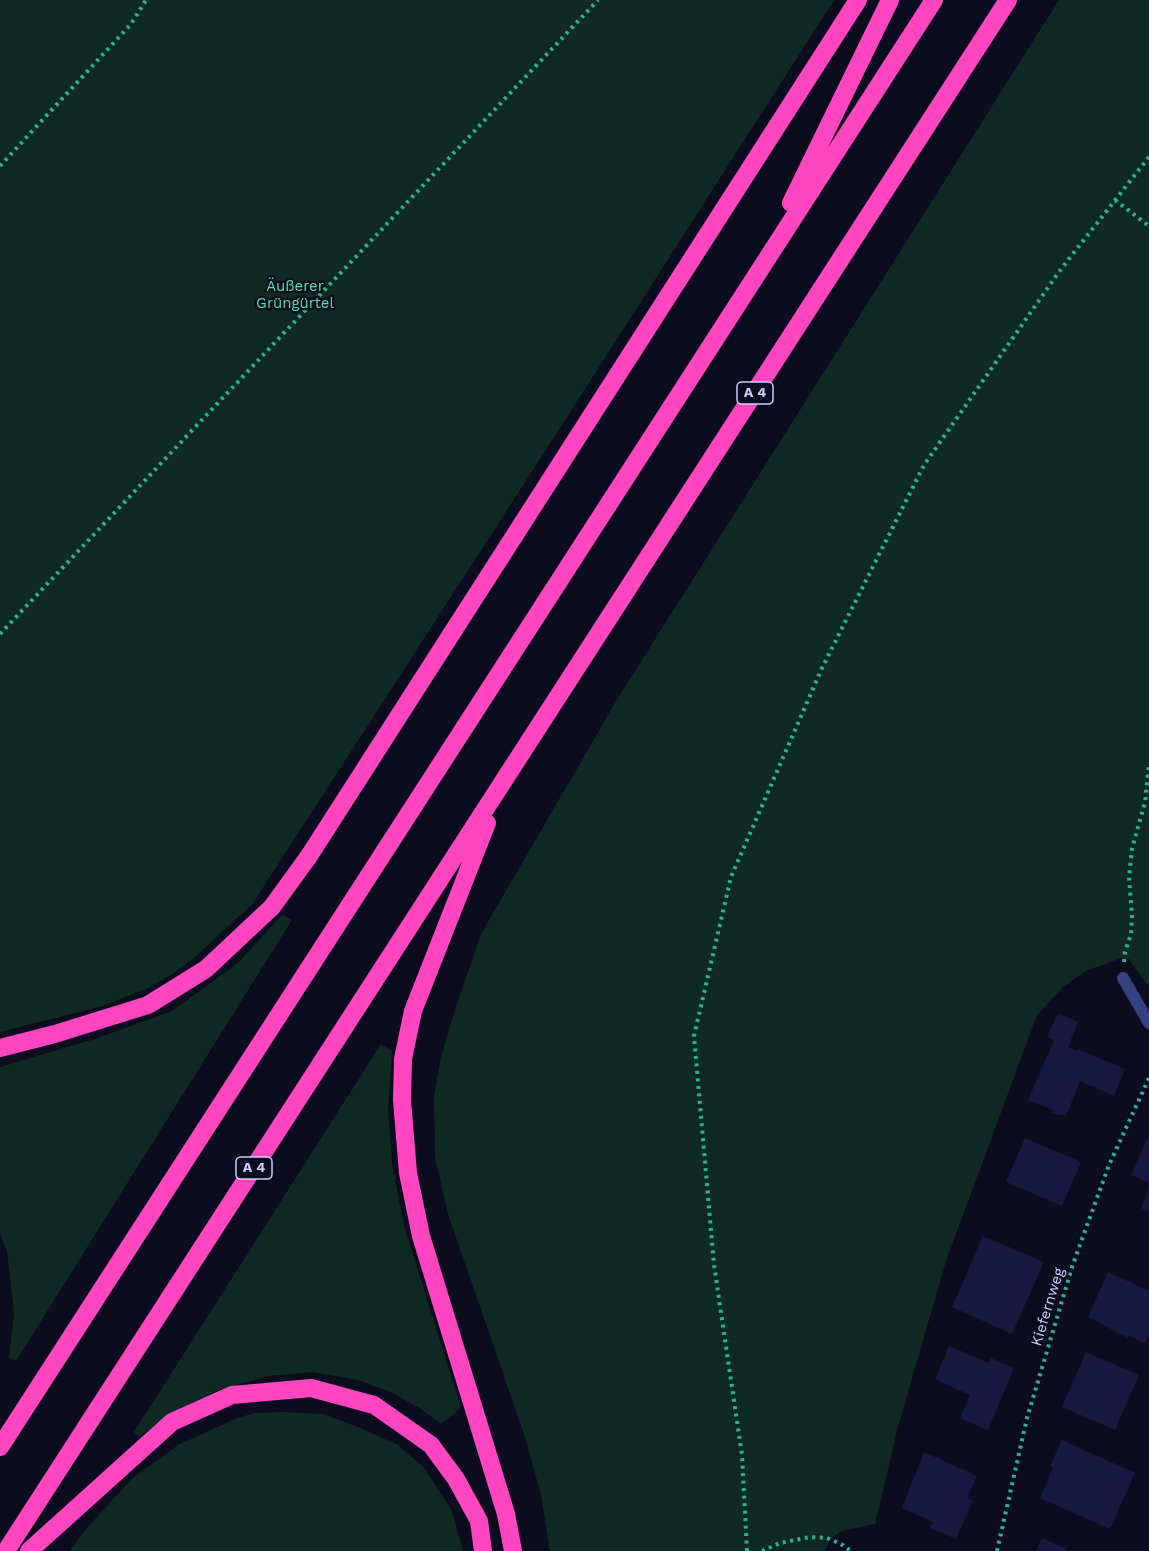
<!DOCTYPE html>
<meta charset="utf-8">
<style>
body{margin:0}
canvas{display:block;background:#0c0c1f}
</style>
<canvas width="1149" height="1551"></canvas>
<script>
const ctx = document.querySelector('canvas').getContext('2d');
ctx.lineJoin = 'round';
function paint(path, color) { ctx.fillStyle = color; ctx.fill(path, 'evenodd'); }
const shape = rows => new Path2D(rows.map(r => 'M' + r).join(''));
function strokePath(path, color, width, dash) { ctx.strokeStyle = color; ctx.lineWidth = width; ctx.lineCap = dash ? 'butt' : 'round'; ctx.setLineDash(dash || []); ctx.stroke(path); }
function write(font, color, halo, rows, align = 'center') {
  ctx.font = font + ' "Work Sans",sans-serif'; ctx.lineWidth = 4.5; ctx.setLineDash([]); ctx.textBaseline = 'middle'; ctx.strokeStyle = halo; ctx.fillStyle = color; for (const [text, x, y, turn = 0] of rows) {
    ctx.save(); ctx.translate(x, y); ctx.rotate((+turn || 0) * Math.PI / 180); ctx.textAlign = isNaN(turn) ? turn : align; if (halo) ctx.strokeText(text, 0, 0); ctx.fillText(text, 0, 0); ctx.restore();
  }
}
paint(shape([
 [0,0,834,0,551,442,253,903,194,958,174,973,148,988,103,1006,0,1032],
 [1059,0,1149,0,1149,983,1147,985,1129,959,1121,958,1086,971,1063,987,1037,1015,946,1261,898,1427,875,1524,841,1531,831,1539,824,1551,550,1551,541,1495,525,1437,448,1214,435,1158,434,1096,441,1057,456,1006,482,932,618,698],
 [282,915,292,920,16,1361,9,1358,14,1313,7,1251,0,1234,0,1067,95,1039,172,1011,238,963],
 [381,1044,392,1051,388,1109,392,1163,404,1226,461,1408,441,1424,421,1409,393,1393,358,1380,313,1372,268,1376,216,1391,167,1415,139,1437,134,1432],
 [284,1412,323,1414,358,1427,398,1445,424,1468,452,1511,463,1551,70,1551,85,1530,133,1478,178,1445,235,1419,254,1413]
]), '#0f2923');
paint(shape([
 [1058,1013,1078,1022,1068,1047,1078,1051,1078,1049,1125,1069,1114,1096,1080,1081,1066,1116,1061,1114,1060,1116,1052,1113,1053,1110,1028,1100,1054,1040,1047,1037],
 [1149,1135,1149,1183,1131,1175],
 [1025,1138,1081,1162,1062,1206,1006,1182],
 [1149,1190,1149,1212,1141,1208],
 [983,1236,1044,1262,1012,1334,952,1307],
 [1108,1272,1149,1291,1149,1335,1145,1343,1129,1336,1128,1338,1088,1317],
 [949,1346,989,1363,991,1358,1014,1368,988,1430,960,1418,970,1395,935,1379],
 [1086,1352,1139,1375,1115,1430,1062,1407],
 [1062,1440,1135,1473,1110,1529,1040,1498,1053,1468,1050,1466],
 [924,1452,977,1476,967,1498,973,1501,956,1539,930,1528,933,1522,902,1508],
 [1042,1538,1067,1549,1066,1551,1036,1551]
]), '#181840');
strokePath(shape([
 [0,166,131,24,146,0],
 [1115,200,1149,226],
 [0,634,598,0],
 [1124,962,1125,952,1131,934,1132,916,1129,877,1132,849,1145,802,1149,765],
 [747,1551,742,1455,714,1265,694,1036,731,877,822,668,924,465,1061,269,1149,157],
 [762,1551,780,1543,810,1537,827,1538,841,1544,851,1551],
 [997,1551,1027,1418,1073,1264,1109,1165,1149,1078]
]), '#2bb291', 4, [3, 4.5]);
strokePath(shape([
 [1123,978,1149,1023]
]), '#36417f', 12);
strokePath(shape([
 [791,203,890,0],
 [487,823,413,1011,403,1059,402,1100,408,1173,421,1236,506,1514,513,1551],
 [0,1048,55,1034,148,1005,206,969,272,907,309,856,858,0],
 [0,1447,934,0],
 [6,1551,1008,0],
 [29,1551,172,1422,232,1395,311,1388,374,1405,431,1445,456,1479,479,1521,483,1551]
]), '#ff45c0', 18);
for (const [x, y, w] of [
 [755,393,36],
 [254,1168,36]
]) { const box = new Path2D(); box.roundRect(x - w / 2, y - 11, w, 22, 4.5); ctx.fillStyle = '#0c0c1f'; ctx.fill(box); strokePath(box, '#caceff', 1.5); }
write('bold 14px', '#caceff', null, [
 ["A 4",755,393],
 ["A 4",254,1168]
]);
write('15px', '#55e0a4', '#0c0c1f', [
 ["Äußerer",295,287],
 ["Grüngürtel",295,304]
]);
write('15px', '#caceff', '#0c0c1f', [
 ["Kiefernweg",1048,1307,-73]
]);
</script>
